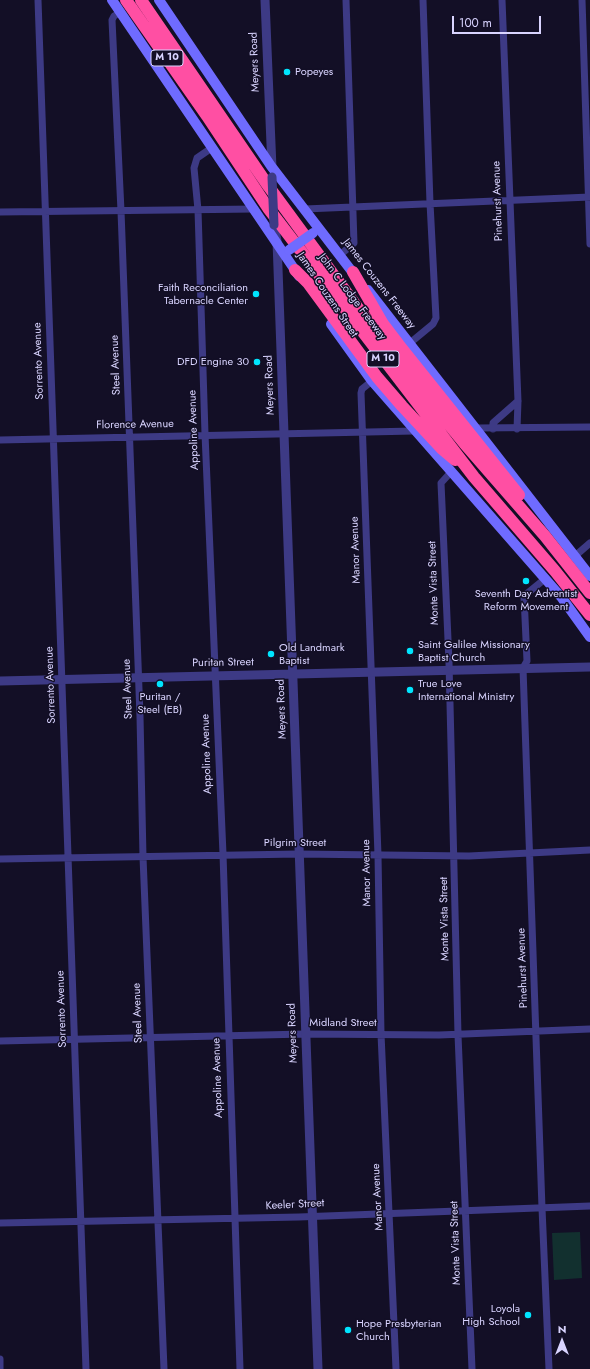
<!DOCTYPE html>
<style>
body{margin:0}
#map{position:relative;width:590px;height:1369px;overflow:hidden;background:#130f26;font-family:Jost,sans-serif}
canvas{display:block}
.north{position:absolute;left:542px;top:1321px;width:40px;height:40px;-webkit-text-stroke:3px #130f26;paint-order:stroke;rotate:0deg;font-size:11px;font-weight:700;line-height:16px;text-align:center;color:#d9d4ff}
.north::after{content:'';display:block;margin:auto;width:14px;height:18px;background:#d9d4ff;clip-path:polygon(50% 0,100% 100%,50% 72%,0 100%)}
.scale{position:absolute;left:452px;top:16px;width:89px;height:18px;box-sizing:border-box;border:2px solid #d9d4ff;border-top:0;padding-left:5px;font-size:12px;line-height:14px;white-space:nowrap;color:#d9d4ff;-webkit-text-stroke:3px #130f26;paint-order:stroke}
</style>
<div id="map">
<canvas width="590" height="1369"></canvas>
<div class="north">N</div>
<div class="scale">100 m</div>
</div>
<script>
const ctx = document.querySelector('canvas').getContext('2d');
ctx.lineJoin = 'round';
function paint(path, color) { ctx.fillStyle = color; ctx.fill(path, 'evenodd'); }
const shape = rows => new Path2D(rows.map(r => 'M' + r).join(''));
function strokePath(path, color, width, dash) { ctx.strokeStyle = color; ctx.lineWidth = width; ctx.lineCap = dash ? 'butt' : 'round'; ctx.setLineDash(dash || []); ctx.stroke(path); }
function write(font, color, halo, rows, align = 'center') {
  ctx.font = font + ' Jost,sans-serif'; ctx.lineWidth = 3; ctx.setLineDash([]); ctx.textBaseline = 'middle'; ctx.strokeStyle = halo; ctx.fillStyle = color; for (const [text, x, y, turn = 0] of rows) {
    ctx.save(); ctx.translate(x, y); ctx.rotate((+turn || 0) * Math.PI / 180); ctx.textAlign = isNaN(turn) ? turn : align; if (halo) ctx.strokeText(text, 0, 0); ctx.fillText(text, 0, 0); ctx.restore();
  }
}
paint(shape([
 [580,1232,582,1278,554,1280,552,1233]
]), '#12302f');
strokePath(shape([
 [38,0,86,1369],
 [502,0,518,401,517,429],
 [582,0,590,244],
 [121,12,114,16,112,20,121,211,140,716,143,857,164,1369],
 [213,147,197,158,194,168,198,210,205,434,223,854,240,1369],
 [305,209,590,197],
 [0,212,255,209],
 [340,255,354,243,346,0],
 [410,343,433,324,436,318,430,203,423,0],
 [372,381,362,389,361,393,378,855,381,1034,396,1369],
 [477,428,590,427],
 [493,429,493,423,518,401],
 [0,440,414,431],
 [451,472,441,483,449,662,458,1035,472,1369],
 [575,556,590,543],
 [546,578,524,596,527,661,523,668,542,1208,549,1369],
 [0,859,298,854,469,856,590,850],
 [0,1041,305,1034,439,1035,590,1029],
 [0,1223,299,1217,590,1206],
 [0,1359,0,1369]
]), '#3d3a85', 7);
strokePath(shape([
 [265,0,272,168],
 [274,225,277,241,318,1369],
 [0,681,590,667]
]), '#3d3a85', 9);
strokePath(shape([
 [112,0,299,276],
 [159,0,271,166,357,278],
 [368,290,590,576],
 [331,324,372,381,562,598,590,637]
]), '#6f6bff', 10);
strokePath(shape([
 [126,0,207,116,268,208,474,477,555,571,590,615],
 [141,0,269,187,394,357,464,443,545,536,590,593],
 [295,270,308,283,377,377,402,406,442,449,455,460],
 [353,272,383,324,399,345,519,495]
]), '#ff4fa3', 12);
strokePath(shape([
 [272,177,274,225]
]), '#3d3a85', 9);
strokePath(shape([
 [289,250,313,233]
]), '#6f6bff', 10);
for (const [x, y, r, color] of [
 [287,72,4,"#00e5ff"],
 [256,294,4,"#00e5ff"],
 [257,362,4,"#00e5ff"],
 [526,581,4,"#00e5ff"],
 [410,651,4,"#00e5ff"],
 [271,654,4,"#00e5ff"],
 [160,684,4,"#00e5ff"],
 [410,690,4,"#00e5ff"],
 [528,1315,4,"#00e5ff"],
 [348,1330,4,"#00e5ff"]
]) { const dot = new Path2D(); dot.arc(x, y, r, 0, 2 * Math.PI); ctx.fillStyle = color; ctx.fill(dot); strokePath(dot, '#130f26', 1.5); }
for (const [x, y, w] of [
 [167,58,32],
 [383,359,32]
]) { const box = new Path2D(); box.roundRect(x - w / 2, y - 8, w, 16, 3); ctx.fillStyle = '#130f26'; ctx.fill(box); strokePath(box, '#d9d4ff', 1); }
write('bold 10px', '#d9d4ff', null, [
 ["M 10",167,58],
 ["M 10",383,359]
]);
write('11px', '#d9d4ff', '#130f26', [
 ["Meyers Road",255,62,-92],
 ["Pinehurst Avenue",498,201,-92],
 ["James Couzens Freeway",379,284,52],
 ["James Couzens Street",327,295,56],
 ["John C Lodge Freeway",352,297,53],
 ["Sorrento Avenue",39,361,-92],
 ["Steel Avenue",116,365,-92],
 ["Meyers Road",270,385,-92],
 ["Florence Avenue",135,425,-1],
 ["Appoline Avenue",194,430,-92],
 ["Manor Avenue",356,550,-92],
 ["Monte Vista Street",434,583,-92],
 ["Puritan Street",223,663,-1],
 ["Sorrento Avenue",51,685,-92],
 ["Steel Avenue",128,689,-92],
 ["Meyers Road",282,709,-92],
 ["Appoline Avenue",207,754,-92],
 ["Pilgrim Street",295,843],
 ["Manor Avenue",367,873,-91],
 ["Monte Vista Street",445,919,-91],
 ["Pinehurst Avenue",523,968,-92],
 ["Sorrento Avenue",62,1009,-92],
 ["Steel Avenue",138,1013,-92],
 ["Midland Street",343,1023],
 ["Meyers Road",293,1033,-92],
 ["Appoline Avenue",218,1078,-92],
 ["Manor Avenue",378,1197,-93],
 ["Keeler Street",295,1205,-3],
 ["Monte Vista Street",456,1243,-92]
]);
write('11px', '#d9d4ff', '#130f26', [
 ["Popeyes",295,72],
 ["Faith Reconciliation",248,288,"right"],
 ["Tabernacle Center",248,301,"right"],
 ["DFD Engine 30",249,362,"right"],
 ["Seventh Day Adventist",526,594,"center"],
 ["Reform Movement",526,607,"center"],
 ["Saint Galilee Missionary",418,645],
 ["Baptist Church",418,658],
 ["Old Landmark",279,648],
 ["Baptist",279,661],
 ["True Love",418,684],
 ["International Ministry",418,697],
 ["Puritan /",160,697,"center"],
 ["Steel (EB)",160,710,"center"],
 ["Loyola",520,1309,"right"],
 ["High School",520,1322,"right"],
 ["Hope Presbyterian",356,1324],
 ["Church",356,1337]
], 'left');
</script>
